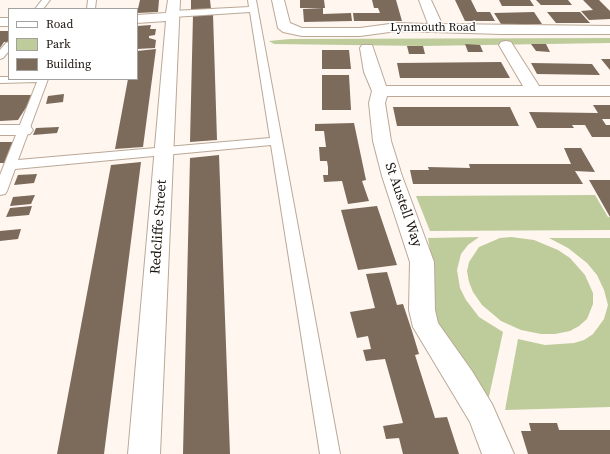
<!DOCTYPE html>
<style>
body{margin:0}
#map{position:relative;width:610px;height:454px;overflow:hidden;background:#fef6ef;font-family:"Source Serif 4",serif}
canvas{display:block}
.legend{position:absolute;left:8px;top:8px;width:130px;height:72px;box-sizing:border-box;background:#fff;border:1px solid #a3a19e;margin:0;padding:5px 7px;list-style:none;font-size:12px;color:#19130d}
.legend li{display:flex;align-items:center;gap:8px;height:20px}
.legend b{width:20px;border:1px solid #a3a19e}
</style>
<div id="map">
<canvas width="610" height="454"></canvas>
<ul class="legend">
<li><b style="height:5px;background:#fff"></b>Road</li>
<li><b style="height:11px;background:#becc9c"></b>Park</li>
<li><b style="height:11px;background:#7c6a5b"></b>Building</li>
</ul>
</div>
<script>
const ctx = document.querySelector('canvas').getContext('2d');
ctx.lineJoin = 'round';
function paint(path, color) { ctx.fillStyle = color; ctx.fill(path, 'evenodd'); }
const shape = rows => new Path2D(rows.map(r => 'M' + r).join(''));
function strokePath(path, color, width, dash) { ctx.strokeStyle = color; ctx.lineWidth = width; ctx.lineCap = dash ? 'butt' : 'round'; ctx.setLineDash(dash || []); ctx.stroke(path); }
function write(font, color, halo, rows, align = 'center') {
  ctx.font = font + ' "Source Serif 4",serif'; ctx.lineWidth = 3; ctx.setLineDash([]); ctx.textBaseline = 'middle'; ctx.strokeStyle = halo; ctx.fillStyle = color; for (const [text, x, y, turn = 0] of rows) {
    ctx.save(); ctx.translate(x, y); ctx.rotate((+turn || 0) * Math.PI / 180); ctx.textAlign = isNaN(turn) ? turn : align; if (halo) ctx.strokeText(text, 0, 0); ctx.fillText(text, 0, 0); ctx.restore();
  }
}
paint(shape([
 [610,38,610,43,423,46,274,44,269,41,290,39],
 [595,195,608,217,610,217,610,230,430,231,416,196],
 [479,237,468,245,461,254,457,270,460,288,466,300,479,317,503,332,488,401,432,321,431,256,428,238],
 [511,237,534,240,558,250,570,258,585,275,593,293,593,304,587,319,579,326,570,331,555,334,541,334,521,330,501,321,482,305,473,292,469,282,467,271,469,262,479,247,500,238],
 [549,238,610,238,610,407,505,410,518,339,545,345,574,343,584,340,593,334,604,319,608,305,604,290,597,275,587,263,568,248]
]), '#becc9c');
paint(shape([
 [140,0,159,0,158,12,137,13],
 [191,0,210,0,211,9,191,10],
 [300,0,324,0,325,8,300,8],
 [372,0,396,0,402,21,354,21,353,13,380,13,378,8,374,8],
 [455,0,471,0,477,12,490,12,495,21,465,21],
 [499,0,530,0,534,6,502,6],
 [536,0,568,0,572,5,541,5],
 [583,0,599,0,610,11,610,19,589,20,581,11,593,10],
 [43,8,85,8,84,9],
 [323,8,323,14,351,13,352,21,304,22,303,9],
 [534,12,542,24,501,24,494,13],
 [547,12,580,12,590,23,556,23],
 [213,14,217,140,190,142,193,15],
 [151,25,150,29,156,29,155,35,149,36,149,38,156,40,155,48,137,49,137,26],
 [0,31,9,31,9,42,4,42,0,48],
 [465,44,480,45,483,52,468,52],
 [531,44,546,44,550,52,536,51],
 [407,46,423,46,425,54,409,54],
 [156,49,143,147,115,149,128,79,137,79,137,51],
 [322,50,349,50,351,69,322,69],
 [601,59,610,59,610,70],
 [501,62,510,78,400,78,397,63],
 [531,63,592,64,600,75,537,74],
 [322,75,349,75,351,110,322,110],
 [64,94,63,102,46,104,48,96],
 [0,95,34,95,18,120,0,121],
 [593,105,610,105,610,119,602,119,606,125,610,125,610,137,592,137,585,125,572,125,574,128,537,128,529,112,598,113],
 [393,107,510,107,519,126,397,126],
 [354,123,366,180,362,181,369,201,348,204,342,181,324,182,323,175,328,175,328,167,327,161,320,161,319,147,326,147,324,131,315,131,315,124],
 [59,127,57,133,33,135,36,128],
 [0,142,18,142,6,163,0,163],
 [564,148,581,148,595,172,575,171,583,184,413,184,410,170,429,170,428,167,470,168,469,164,571,164],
 [219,155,230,454,183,454,190,158],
 [141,162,104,454,57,454,111,165],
 [37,174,34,183,14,185,18,175],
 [589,180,610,180,610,217],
 [35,195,31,204,10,206,13,197],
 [32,206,29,215,6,217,10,208],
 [377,206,397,265,358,270,341,210],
 [21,229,18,239,0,241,0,231],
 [387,272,397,305,403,304,412,331,419,354,415,355,435,418,447,417,459,454,403,454,399,438,386,439,383,426,403,423,385,359,366,361,363,350,371,349,368,336,357,338,350,312,375,308,366,274],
 [529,423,557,423,559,430,610,430,610,454,528,454,521,431,531,431]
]), '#7c6a5b');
const lane = shape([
 [42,0,50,0,43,9,35,9,42,0],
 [88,0,96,0,95,9,87,9,88,0],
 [248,0,256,0,340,454,320,454,271,145,15,169,7,191,5,194,0,195,0,175,37,82,0,83,0,77,9,77,9,79,48,79,18,160,270,138,250,12,173,17,169,14,173,11,249,7,248,0],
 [9,42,9,51,3,58,0,59,0,50,6,43,9,42]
]);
const street = shape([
 [168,0,180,0,160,454,128,454,166,21,137,23,137,15,166,13,168,0],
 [272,0,284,0,290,23,302,28,360,28,397,23,428,24,419,0,431,0,442,24,610,26,610,34,502,34,397,31,360,36,302,36,283,32,278,28,272,0],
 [0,18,9,18,9,26,0,26,0,18],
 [506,41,511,42,539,86,610,86,610,96,387,96,385,103,391,141,402,176,434,262,435,310,438,323,472,371,492,404,514,454,482,454,470,422,413,327,409,310,410,262,382,176,373,141,369,103,372,91,364,72,360,48,362,45,372,45,386,86,523,86,499,45,501,42,506,41],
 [0,125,24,125,30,126,33,130,30,134,24,135,0,135,0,125]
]);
strokePath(lane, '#bba897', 2);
strokePath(street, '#bba897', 2);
paint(lane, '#fff');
paint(street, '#fff');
write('12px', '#19130d', '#fff', [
 ["Lynmouth Road",433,28]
]);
write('14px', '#19130d', '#fff', [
 ["St Austell Way",403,205,71],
 ["Redcliffe Street",159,227,-86]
]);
</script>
